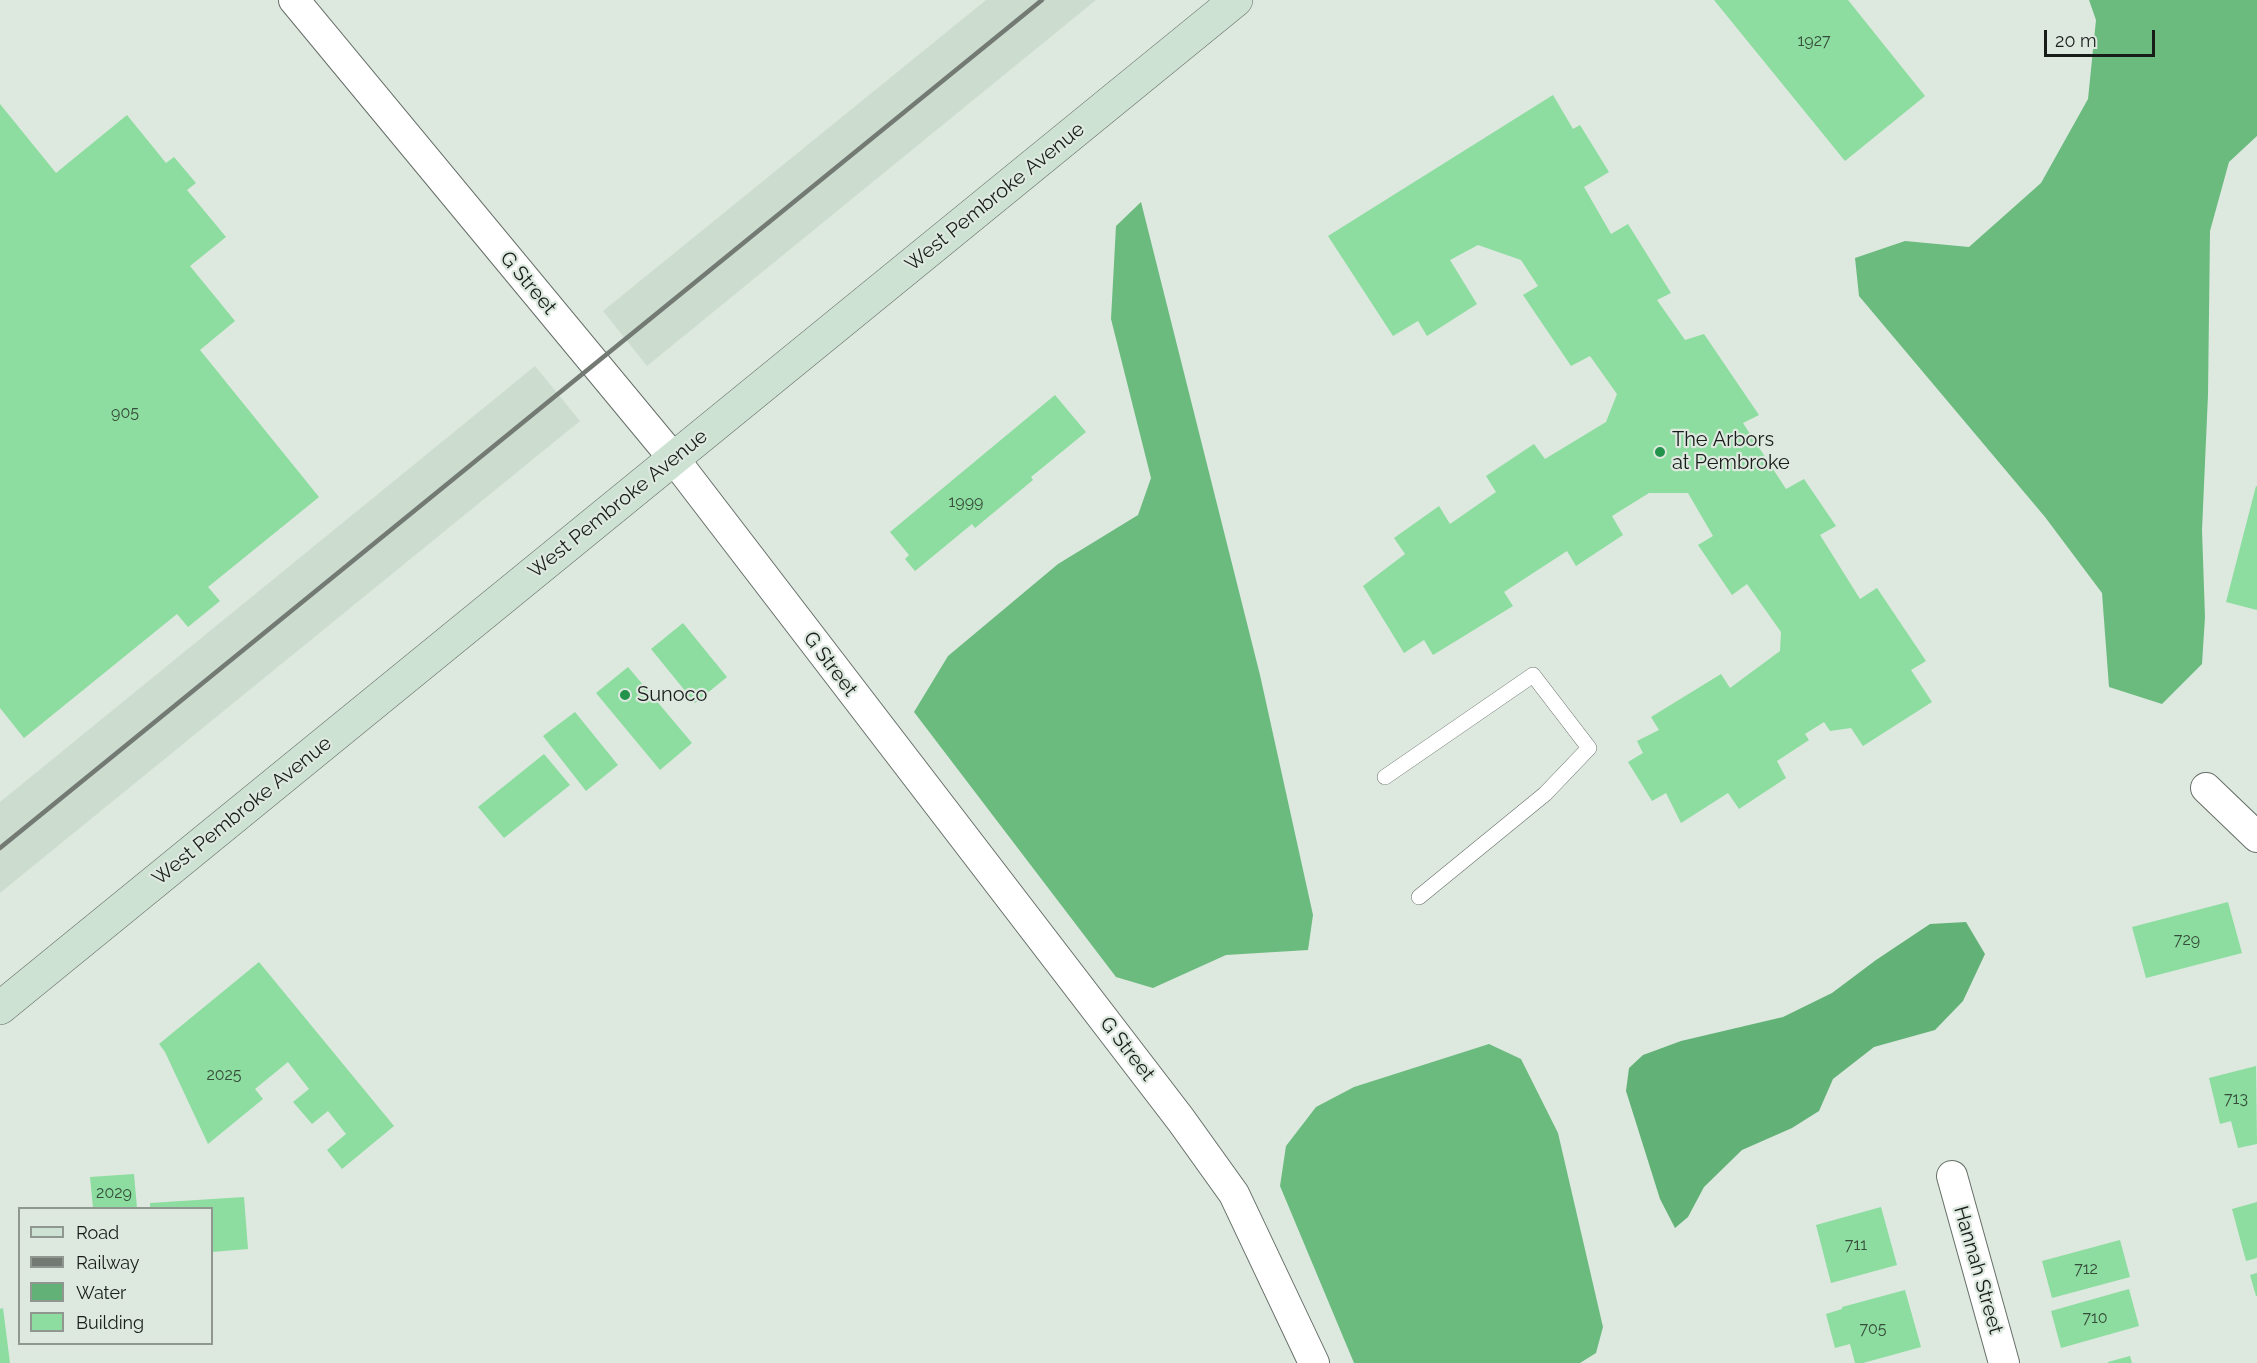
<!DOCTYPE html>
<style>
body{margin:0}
#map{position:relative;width:2257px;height:1363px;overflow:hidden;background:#dde8df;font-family:Raleway,sans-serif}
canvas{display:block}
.legend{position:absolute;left:18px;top:1207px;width:195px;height:138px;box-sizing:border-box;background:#dde8df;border:2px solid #8f9790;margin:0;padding:8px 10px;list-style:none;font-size:18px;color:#191d1a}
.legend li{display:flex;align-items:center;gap:12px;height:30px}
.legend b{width:30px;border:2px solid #8f9790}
.scale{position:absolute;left:2044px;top:30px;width:111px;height:27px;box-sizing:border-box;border:3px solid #191d1a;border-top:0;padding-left:8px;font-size:18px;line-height:21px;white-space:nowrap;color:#191d1a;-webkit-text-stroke:4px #dde8df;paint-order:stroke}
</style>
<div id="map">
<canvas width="2257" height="1363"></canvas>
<ul class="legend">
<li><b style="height:8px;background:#cde2d3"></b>Road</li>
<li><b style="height:8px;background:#737a74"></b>Railway</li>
<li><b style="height:16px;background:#62b277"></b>Water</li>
<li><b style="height:16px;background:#8cdd9f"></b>Building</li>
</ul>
<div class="scale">20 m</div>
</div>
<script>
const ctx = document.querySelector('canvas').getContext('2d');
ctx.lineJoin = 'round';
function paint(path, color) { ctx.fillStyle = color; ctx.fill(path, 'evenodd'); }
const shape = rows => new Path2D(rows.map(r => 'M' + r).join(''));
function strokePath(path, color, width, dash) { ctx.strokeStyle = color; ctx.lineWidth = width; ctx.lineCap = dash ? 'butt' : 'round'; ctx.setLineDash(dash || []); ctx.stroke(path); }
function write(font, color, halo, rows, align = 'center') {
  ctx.font = font + ' Raleway,sans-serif'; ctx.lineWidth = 4.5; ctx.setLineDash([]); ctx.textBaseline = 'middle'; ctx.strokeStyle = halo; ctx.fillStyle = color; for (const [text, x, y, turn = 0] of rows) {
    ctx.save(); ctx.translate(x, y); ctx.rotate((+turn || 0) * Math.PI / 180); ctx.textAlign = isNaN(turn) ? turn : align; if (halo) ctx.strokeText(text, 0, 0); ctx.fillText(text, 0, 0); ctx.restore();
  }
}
paint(shape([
 [986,0,1096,0,647,366,603,311],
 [535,366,580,421,0,893,0,802]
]), '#ccddcf');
paint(shape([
 [2089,0,2257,0,2257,136,2229,162,2210,231,2208,395,2202,530,2205,617,2202,664,2162,704,2109,687,2102,593,2045,517,1859,296,1855,258,1905,241,1969,247,2041,183,2088,99,2096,20],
 [1141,202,1260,675,1313,915,1308,950,1226,955,1153,988,1116,977,914,712,948,656,1058,564,1138,515,1151,478,1111,319,1116,226],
 [1489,1044,1521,1059,1558,1133,1603,1327,1596,1353,1580,1363,1354,1363,1280,1186,1286,1146,1316,1107,1354,1087]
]), '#6bbb7f');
paint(shape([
 [1966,922,1985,954,1963,1001,1935,1030,1874,1047,1833,1079,1819,1111,1792,1128,1742,1150,1704,1187,1688,1217,1675,1228,1660,1199,1626,1091,1629,1068,1643,1055,1681,1041,1783,1017,1832,993,1876,960,1930,924]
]), '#62b277');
paint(shape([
 [1714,0,1848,0,1925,96,1845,161],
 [1553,95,1573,129,1580,125,1609,172,1584,187,1611,234,1628,224,1671,293,1657,300,1685,340,1704,334,1759,415,1743,423,1786,489,1804,479,1836,526,1820,535,1860,599,1877,588,1926,661,1911,670,1932,702,1863,746,1851,728,1830,731,1824,722,1805,734,1809,740,1777,761,1786,778,1739,809,1728,793,1681,823,1666,793,1652,801,1628,762,1643,753,1637,741,1659,730,1651,717,1721,674,1730,688,1780,651,1781,632,1747,584,1732,595,1698,545,1713,536,1688,493,1649,493,1612,516,1623,535,1576,566,1567,551,1504,592,1513,606,1433,655,1424,640,1404,653,1363,586,1405,554,1394,538,1439,506,1450,524,1496,492,1486,476,1534,444,1545,459,1606,422,1617,394,1590,356,1571,366,1523,295,1538,286,1521,260,1478,245,1450,260,1477,304,1427,336,1418,321,1393,336,1328,236],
 [0,104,56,173,127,115,166,163,174,157,196,183,187,190,226,237,190,266,235,321,200,350,319,497,208,587,220,601,188,627,177,614,24,738,0,708],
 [1055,395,1086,432,1031,477,1033,480,975,528,972,524,915,571,905,559,909,555,890,532],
 [2256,486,2257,486,2257,610,2226,602],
 [683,623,727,677,695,703,651,649],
 [628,667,692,743,660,770,596,693],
 [575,712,618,765,586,791,543,736],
 [544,754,570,785,504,838,478,807],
 [2228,902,2242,953,2146,978,2132,927],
 [259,962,394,1126,342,1169,327,1150,346,1134,328,1111,312,1124,293,1102,309,1089,288,1062,255,1089,263,1099,208,1144,165,1052,159,1044],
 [2256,1066,2257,1144,2238,1148,2231,1121,2220,1124,2209,1078],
 [134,1174,137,1208,93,1208,90,1177],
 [244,1197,248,1249,212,1252,212,1208,150,1208,150,1203],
 [2257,1202,2257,1258,2246,1261,2232,1209],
 [1881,1207,1897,1265,1831,1283,1816,1225],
 [2120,1240,2130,1277,2052,1298,2042,1261],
 [2257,1273,2257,1296,2256,1296,2250,1275],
 [2129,1289,2139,1326,2061,1348,2051,1311],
 [1905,1290,1921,1347,1863,1363,1855,1363,1850,1344,1835,1348,1826,1314,1842,1309,1842,1307],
 [3,1308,10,1363,0,1363,0,1309],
 [2130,1356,2132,1363,2108,1363,2108,1362]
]), '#8cdd9f');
const service = shape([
 [1385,777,1533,675,1589,748,1545,794,1419,897]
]);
const minor = shape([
 [294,0,674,459,1181,1120,1234,1194,1314,1363],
 [2206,788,2257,837],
 [1952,1176,2004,1363]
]);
const secondary = shape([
 [0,1008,1236,0]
]);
strokePath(service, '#666f68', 16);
strokePath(minor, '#666f68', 32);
strokePath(secondary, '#666f68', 34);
strokePath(service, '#fff', 15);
strokePath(minor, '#fff', 30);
strokePath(secondary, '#cde2d3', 33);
strokePath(shape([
 [0,848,1042,0]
]), '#737a74', 4.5);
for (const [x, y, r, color] of [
 [1660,452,6,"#23934c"],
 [625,695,6,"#23934c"]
]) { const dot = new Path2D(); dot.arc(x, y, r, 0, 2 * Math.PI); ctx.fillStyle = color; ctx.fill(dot); strokePath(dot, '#dde8df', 2); }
write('16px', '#364d3b', null, [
 ["1927",1814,41],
 ["905",125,413],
 ["1999",966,502],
 ["729",2187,940],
 ["2025",224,1075],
 ["713",2236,1099],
 ["2029",114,1193],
 ["711",1856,1245],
 ["712",2086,1269],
 ["710",2095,1318],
 ["705",1873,1329]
]);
write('20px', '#191d1a', '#dde8df', [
 ["West Pembroke Avenue",995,197,-39],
 ["G Street",528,283,50],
 ["West Pembroke Avenue",618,504,-39],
 ["G Street",830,664,53],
 ["West Pembroke Avenue",242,811,-39],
 ["G Street",1127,1049,52],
 ["Hannah Street",1978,1270,74]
]);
write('20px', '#191d1a', '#dde8df', [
 ["The Arbors",1672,440],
 ["at Pembroke",1672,463],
 ["Sunoco",637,695]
], 'left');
</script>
